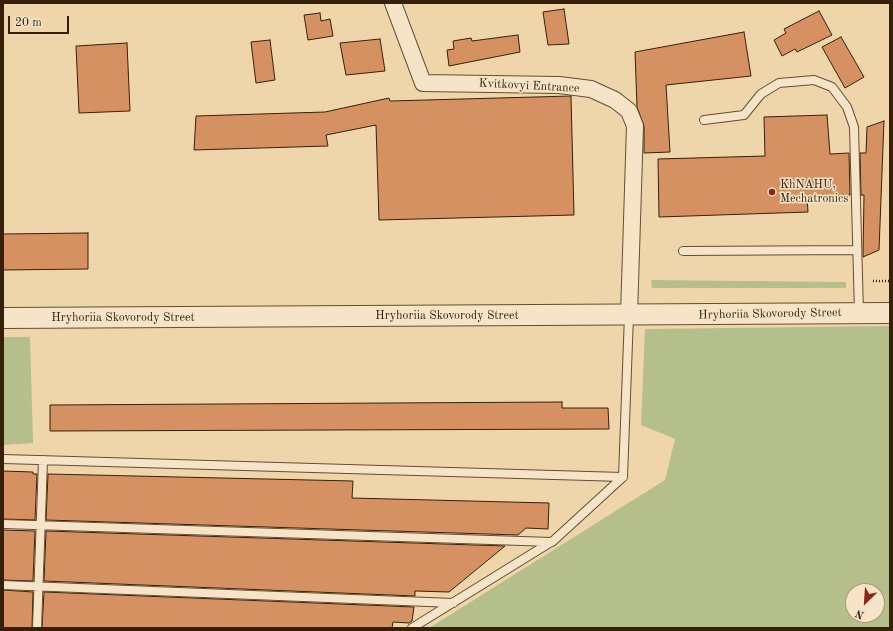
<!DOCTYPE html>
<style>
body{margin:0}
#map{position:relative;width:893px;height:631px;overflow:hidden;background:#efd6aa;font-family:"Old Standard TT",serif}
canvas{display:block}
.frame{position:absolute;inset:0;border:4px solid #372009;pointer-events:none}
.north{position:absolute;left:845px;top:583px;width:40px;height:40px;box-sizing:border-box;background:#f5e4c8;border:1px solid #a9967c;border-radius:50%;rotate:205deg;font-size:11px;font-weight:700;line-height:16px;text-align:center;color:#372009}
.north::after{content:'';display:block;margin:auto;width:14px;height:18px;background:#8f2418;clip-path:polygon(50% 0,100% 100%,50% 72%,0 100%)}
.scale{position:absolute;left:8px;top:16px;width:61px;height:18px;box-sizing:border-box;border:2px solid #372009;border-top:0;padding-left:5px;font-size:12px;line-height:14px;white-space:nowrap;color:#372009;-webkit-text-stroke:3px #f5e4c8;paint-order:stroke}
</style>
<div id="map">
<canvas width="893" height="631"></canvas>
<div class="frame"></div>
<div class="north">N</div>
<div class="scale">20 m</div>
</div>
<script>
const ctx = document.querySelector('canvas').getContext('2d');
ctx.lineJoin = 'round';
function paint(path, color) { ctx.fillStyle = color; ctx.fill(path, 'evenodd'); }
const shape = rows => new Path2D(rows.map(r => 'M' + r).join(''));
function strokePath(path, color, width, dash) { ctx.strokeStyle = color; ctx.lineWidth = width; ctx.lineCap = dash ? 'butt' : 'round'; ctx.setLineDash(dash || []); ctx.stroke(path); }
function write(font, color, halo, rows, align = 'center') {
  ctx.font = font + ' "Old Standard TT",serif'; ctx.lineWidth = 3; ctx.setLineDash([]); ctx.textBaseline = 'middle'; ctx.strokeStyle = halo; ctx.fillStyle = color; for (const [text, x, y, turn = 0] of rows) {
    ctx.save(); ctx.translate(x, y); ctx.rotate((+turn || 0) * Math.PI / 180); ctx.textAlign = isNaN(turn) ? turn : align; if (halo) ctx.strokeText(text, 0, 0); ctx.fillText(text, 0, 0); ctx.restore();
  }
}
paint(shape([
 [651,280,846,282,846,288,652,288],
 [890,326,890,628,429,628,665,480,675,439,641,425,645,329],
 [853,591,877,591,877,615,853,615],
 [3,337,30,337,33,443,3,445]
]), '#b4bf8c');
const building = shape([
 [564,9,569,44,548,45,543,12,564,9],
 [819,11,832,35,797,52,795,49,782,56,774,40,786,33,784,29,819,11],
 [320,13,321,21,330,19,333,36,308,40,304,15,320,13],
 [744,32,751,76,666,85,670,152,644,153,644,126,637,107,635,52,744,32],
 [518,35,520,52,449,66,447,50,454,49,453,41,471,38,472,41,518,35],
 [841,37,864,77,845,88,822,47,841,37],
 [380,39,385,71,346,75,340,43,380,39],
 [270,40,275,80,256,83,251,42,270,40],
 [127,43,130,111,79,113,76,46,127,43],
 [571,96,574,215,379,220,376,125,326,135,328,146,194,150,196,116,325,112,389,98,390,101,571,96],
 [827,115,830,154,849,153,850,195,807,197,808,212,659,217,658,159,765,156,764,117,827,115],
 [884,121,879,250,863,257,864,195,861,195,860,153,866,153,867,127,884,121],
 [88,233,88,269,3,270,3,234,88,233],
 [562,402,562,408,608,408,609,429,50,431,50,405,562,402],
 [3,471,33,472,33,474,37,474,35,520,3,519,3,471],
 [48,474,353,481,352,498,549,503,548,529,526,528,518,535,46,520,48,474],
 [3,530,35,531,33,581,3,580,3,530],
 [46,531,505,546,449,592,415,591,415,596,44,581,46,531],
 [3,590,33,592,32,628,3,628,3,590],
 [44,592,414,607,412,621,409,623,393,622,392,628,42,628,44,592]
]);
paint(building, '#d69162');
strokePath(building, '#372009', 1);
const service = shape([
 [704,120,744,115,761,94,779,83,814,80,832,87,847,107,854,127,859,313],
 [683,251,857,250],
 [3,459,623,477,629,315],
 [3,524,552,542,623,477],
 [3,585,453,603],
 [37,628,43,460],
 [412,628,551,542]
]);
const minor = shape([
 [393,3,423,83,559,85,591,89,615,100,629,111,635,126,629,315]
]);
const tertiary = shape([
 [3,318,890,313]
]);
strokePath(service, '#654e31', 10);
strokePath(minor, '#654e31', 18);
strokePath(tertiary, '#654e31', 22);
strokePath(shape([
 [873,281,890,281]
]), '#372009', 2.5, [1, 2]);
strokePath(service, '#f5e4c8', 8);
strokePath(minor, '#f5e4c8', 16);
strokePath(tertiary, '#f5e4c8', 20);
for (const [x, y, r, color] of [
 [772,192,4,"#8f2418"]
]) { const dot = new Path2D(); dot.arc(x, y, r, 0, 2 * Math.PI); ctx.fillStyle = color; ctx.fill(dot); strokePath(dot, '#f5e4c8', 1.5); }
write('12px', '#372009', '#f5e4c8', [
 ["Kvitkovyi Entrance",529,86,3],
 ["Hryhoriia Skovorody Street",770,314,-1],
 ["Hryhoriia Skovorody Street",447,316],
 ["Hryhoriia Skovorody Street",123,318]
]);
write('12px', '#372009', '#f5e4c8', [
 ["KhNAHU,",780,185],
 ["Mechatronics",780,199]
], 'left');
</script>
